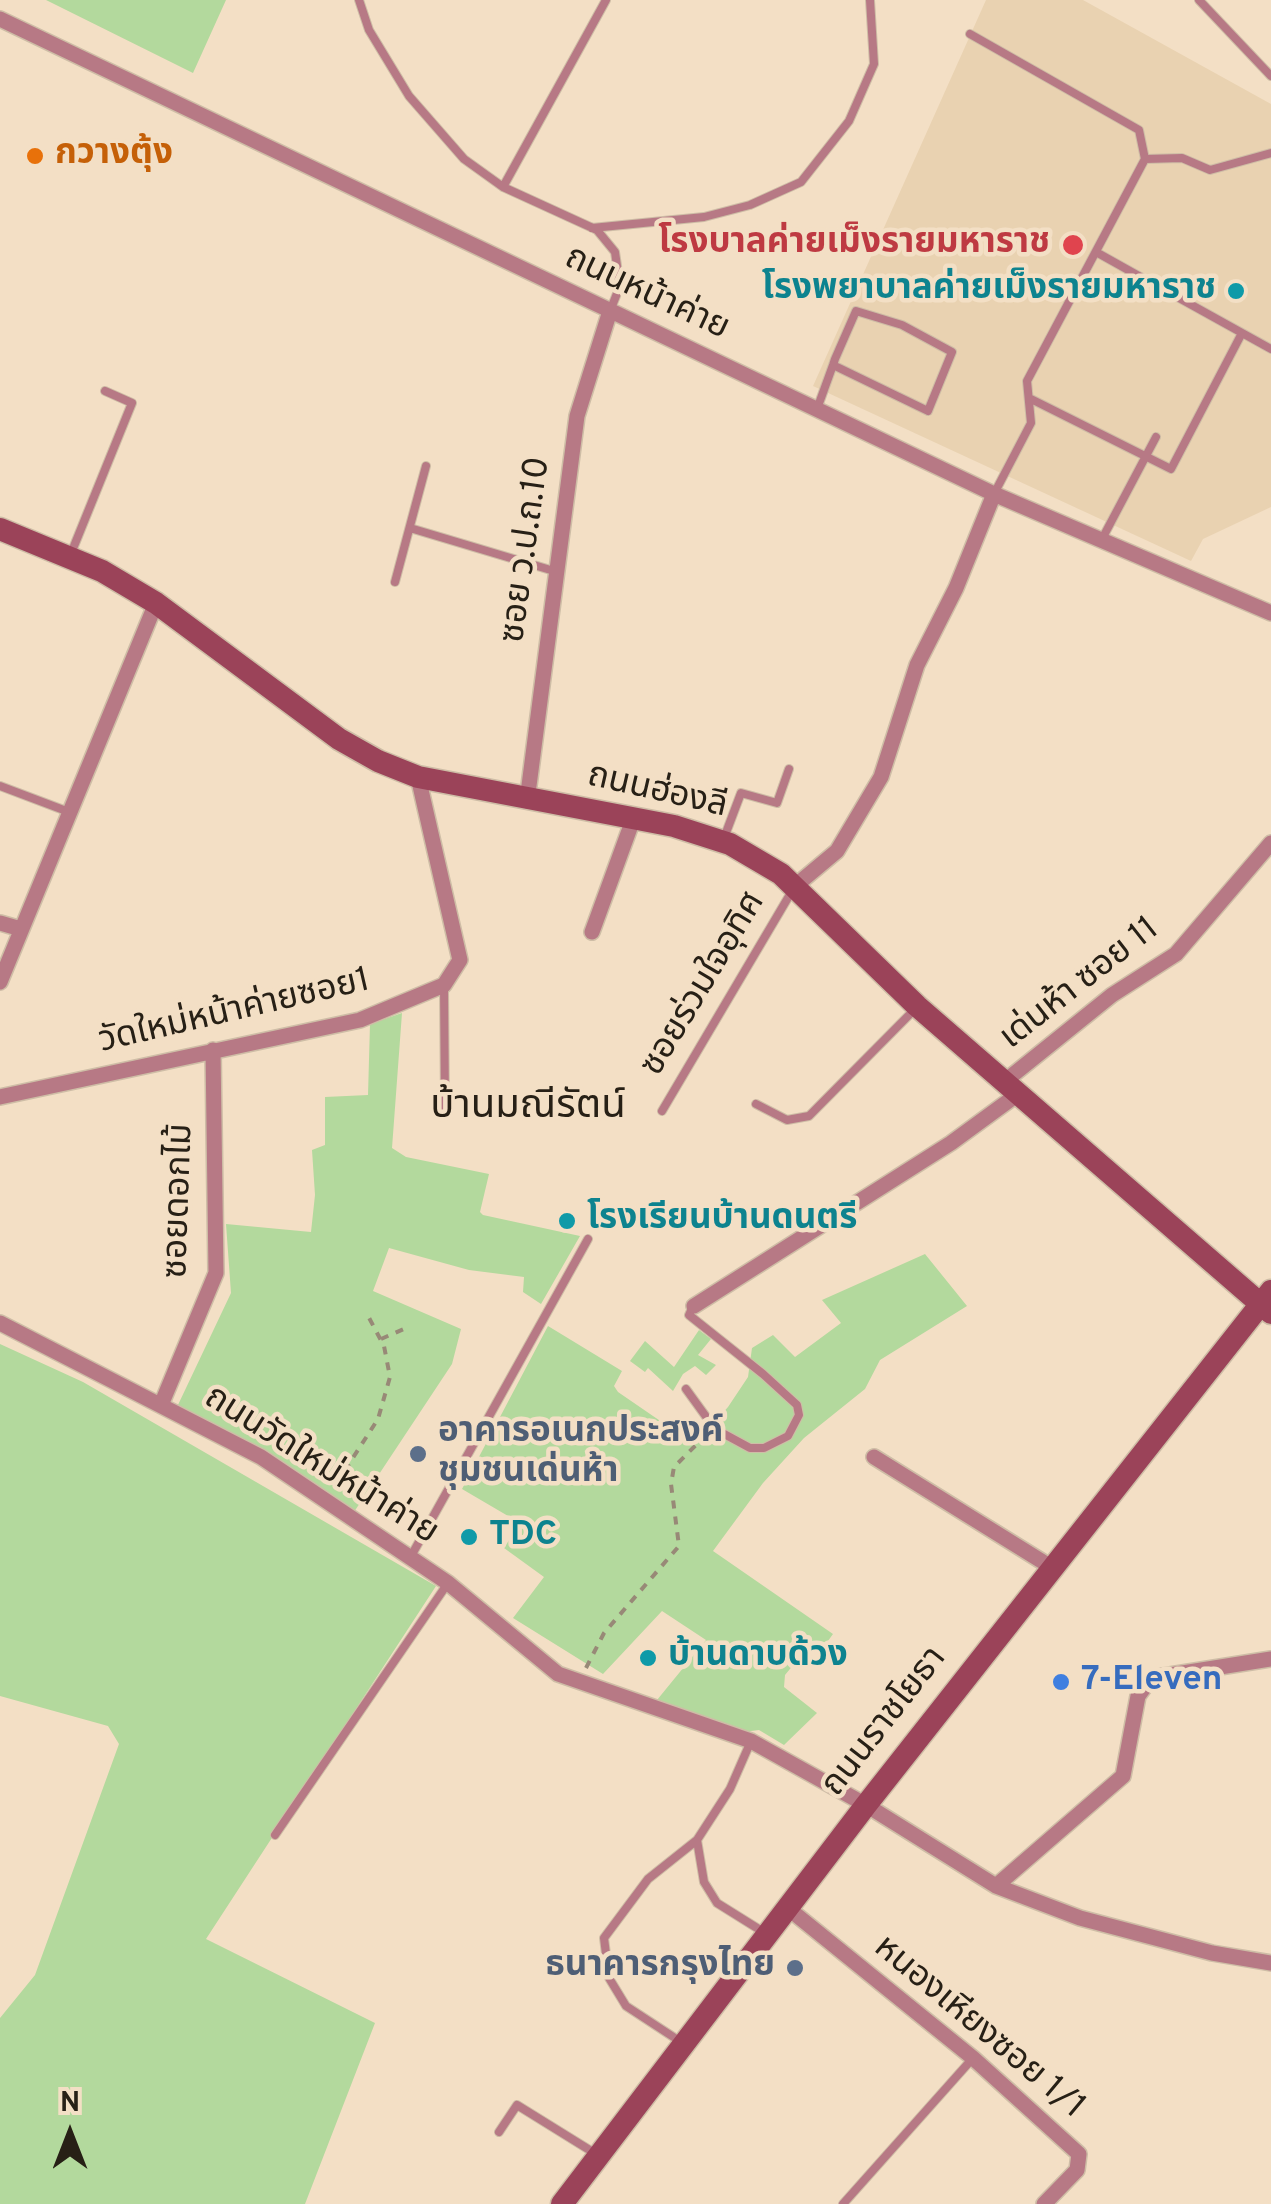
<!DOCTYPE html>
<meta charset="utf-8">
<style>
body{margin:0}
#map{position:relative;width:1271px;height:2204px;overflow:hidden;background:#f3dfc5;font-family:Overpass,sans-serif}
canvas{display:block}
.north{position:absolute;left:20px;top:2084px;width:100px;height:100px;-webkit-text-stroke:8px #f3dfc5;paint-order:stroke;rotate:0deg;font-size:28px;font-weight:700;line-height:40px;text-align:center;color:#272016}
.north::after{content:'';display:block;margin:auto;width:35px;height:45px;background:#272016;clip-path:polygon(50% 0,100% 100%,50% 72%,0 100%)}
</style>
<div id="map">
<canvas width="1271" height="2204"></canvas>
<div class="north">N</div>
</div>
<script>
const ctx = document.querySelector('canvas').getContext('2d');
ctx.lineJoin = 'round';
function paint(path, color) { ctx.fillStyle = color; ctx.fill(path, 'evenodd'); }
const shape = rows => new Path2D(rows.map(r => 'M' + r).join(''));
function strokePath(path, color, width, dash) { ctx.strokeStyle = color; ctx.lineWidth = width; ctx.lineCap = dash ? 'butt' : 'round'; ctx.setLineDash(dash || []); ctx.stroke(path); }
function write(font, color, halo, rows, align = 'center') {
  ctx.font = font + ' Overpass,"Noto Sans Thai",sans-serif'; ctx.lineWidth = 9; ctx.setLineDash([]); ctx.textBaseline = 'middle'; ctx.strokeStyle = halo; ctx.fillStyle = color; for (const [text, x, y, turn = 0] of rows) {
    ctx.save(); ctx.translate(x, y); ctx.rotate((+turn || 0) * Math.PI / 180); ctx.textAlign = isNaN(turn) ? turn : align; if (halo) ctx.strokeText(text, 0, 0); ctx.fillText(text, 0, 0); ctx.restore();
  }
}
paint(shape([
 [986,0,1083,0,1271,104,1271,507,1203,539,1191,561,813,386]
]), '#e9d2b1');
paint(shape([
 [46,0,226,0,193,73],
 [402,1013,392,1148,406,1157,489,1174,480,1212,483,1215,580,1236,541,1304,523,1292,524,1277,469,1270,389,1248,373,1291,461,1329,452,1364,354,1512,240,1439,177,1407,231,1293,226,1224,311,1232,315,1195,312,1150,325,1145,325,1097,368,1095,370,1024],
 [925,1254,967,1306,880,1360,865,1389,804,1438,763,1483,713,1551,833,1634,820,1652,808,1647,785,1675,784,1687,817,1713,784,1745,759,1730,743,1732,657,1700,706,1640,662,1611,603,1674,513,1618,544,1577,504,1548,520,1523,462,1489,548,1326,622,1371,614,1386,618,1392,688,1440,701,1437,728,1407,748,1377,752,1348,773,1335,795,1357,841,1323,822,1300],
 [699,1330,711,1339,698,1355,716,1365,706,1375,695,1366,683,1374,673,1391,648,1368,645,1372,630,1361,645,1341,674,1367],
 [0,1344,83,1382,436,1586,206,1939,375,2023,305,2204,0,2204,0,2018,35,1975,119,1744,108,1726,0,1696]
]), '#b3d99d');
const lane = shape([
 [359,0,369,30,409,96,464,159,503,187,597,230,615,252,620,286,610,311],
 [1199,0,1271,76],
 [970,34,1139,130,1145,159,1027,381,1031,423,995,492],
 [1145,159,1182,158,1210,170,1271,153],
 [503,187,606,0],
 [592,228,704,217,750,205,801,182,849,121,874,64,870,0],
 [1096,252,1155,285],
 [1170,293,1271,349],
 [1029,398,1171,469,1242,333],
 [817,409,833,365,835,359,856,311,902,325,952,352,928,411,833,365],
 [410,528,554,571],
 [1102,539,1156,437],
 [70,556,132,403,105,391],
 [395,582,426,466],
 [0,786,69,812],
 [724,838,741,793,777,803,789,769],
 [444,985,445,1108],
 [756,1104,787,1120,809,1116,916,1008],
 [662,1111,792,891],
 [693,1306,689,1315,763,1374,797,1405,799,1415,788,1436,764,1448,750,1448,715,1429,704,1437],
 [686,1389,715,1429],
 [410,1558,588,1239],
 [275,1835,448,1583],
 [697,1840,704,1882,717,1903,765,1933],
 [681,2042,626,2006,609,1978,604,1938,648,1879,697,1840,730,1789,751,1741],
 [499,2132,517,2105,596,2154],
 [843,2204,973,2058]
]);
const street = shape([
 [0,19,994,494,1271,613],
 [527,801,577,416,610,311],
 [794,887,837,851,881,777,917,665,956,588,994,494],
 [0,923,21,929],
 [592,932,634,817],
 [0,982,156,603],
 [1004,1082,1112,995,1176,954,1271,843],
 [0,1097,360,1020,444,985,460,960,418,777],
 [694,1306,951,1143,1018,1094],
 [0,1323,261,1457,448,1583,558,1674,751,1741,866,1805,996,1886,1080,1918,1212,1953,1271,1963],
 [161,1405,216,1273,213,1050],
 [874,1457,1051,1567],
 [996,1886,1123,1776,1138,1696,1151,1678,1271,1659],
 [789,1909,973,2058,1079,2154,1077,2170,1044,2204]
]);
const secondary = shape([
 [0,529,102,571,156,603,339,739,378,761,418,777,674,826,730,844,781,874,917,1006,1271,1313],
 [562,2204,866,1805,1271,1291]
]);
strokePath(lane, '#cebda6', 10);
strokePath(street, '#cebda6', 18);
strokePath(secondary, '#cebda6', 25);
strokePath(shape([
 [381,1339,406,1328],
 [336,1484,378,1419,390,1377,384,1346,367,1314],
 [586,1668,604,1633,679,1546,671,1484,674,1467,696,1445]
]), '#988977', 4, [8, 8]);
strokePath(lane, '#b77985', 8);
strokePath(street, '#b77985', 15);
strokePath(secondary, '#9b4359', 22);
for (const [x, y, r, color] of [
 [35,156,10,"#e8710a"],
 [1073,245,12,"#e0444e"],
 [1236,291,10,"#0f9aa8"],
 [567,1221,10,"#0f9aa8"],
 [418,1454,10,"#5c6f8a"],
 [469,1537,10,"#0f9aa8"],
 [648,1658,10,"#0f9aa8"],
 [1061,1682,10,"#3f7fe0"],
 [795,1968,10,"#5c6f8a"]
]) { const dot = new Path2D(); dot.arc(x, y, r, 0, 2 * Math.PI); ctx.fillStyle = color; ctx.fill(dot); strokePath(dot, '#f3dfc5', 4); }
write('bold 35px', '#c56008', '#f3dfc5', [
 ["กวางตุ้ง",55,156]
], 'left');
write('bold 35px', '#be3a42', '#f3dfc5', [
 ["โรงบาลค่ายเม็งรายมหาราช",1050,245]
], 'right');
write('bold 35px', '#0d838f', '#f3dfc5', [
 ["โรงพยาบาลค่ายเม็งรายมหาราช",1216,291,"right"],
 ["โรงเรียนบ้านดนตรี",587,1221],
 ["TDC",489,1537],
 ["บ้านดาบด้วง",668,1658]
], 'left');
write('35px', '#272016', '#f3dfc5', [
 ["ถนนหน้าค่าย",646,295,25],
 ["ซอย ว.ป.ถ.10",528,550,-82],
 ["ถนนฮ่องลี",657,793,13],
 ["ซอยร่วมใจอุทิศ",705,985,-59],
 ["เด่นห้า ซอย 11",1081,985,-38],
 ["วัดใหม่หน้าค่ายซอย1",235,1013,-13],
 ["ซอยดอกไม้",181,1201,-88],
 ["ถนนวัดใหม่หน้าค่าย",320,1467,32],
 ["ถนนราชโยธา",886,1723,-52],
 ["หนองเหียงซอย 1/1",978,2029,40]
]);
write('bold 35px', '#4e5e75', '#f3dfc5', [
 ["อาคารอเนกประสงค์",438,1434],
 ["ชุมชนเด่นห้า",438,1474],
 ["ธนาคารกรุงไทย",775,1968,"right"]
], 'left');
write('bold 35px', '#366cbe', '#f3dfc5', [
 ["7-Eleven",1081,1682]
], 'left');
write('40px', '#272016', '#f3dfc5', [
 ["บ้านมณีรัตน์",528,1109]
]);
</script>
